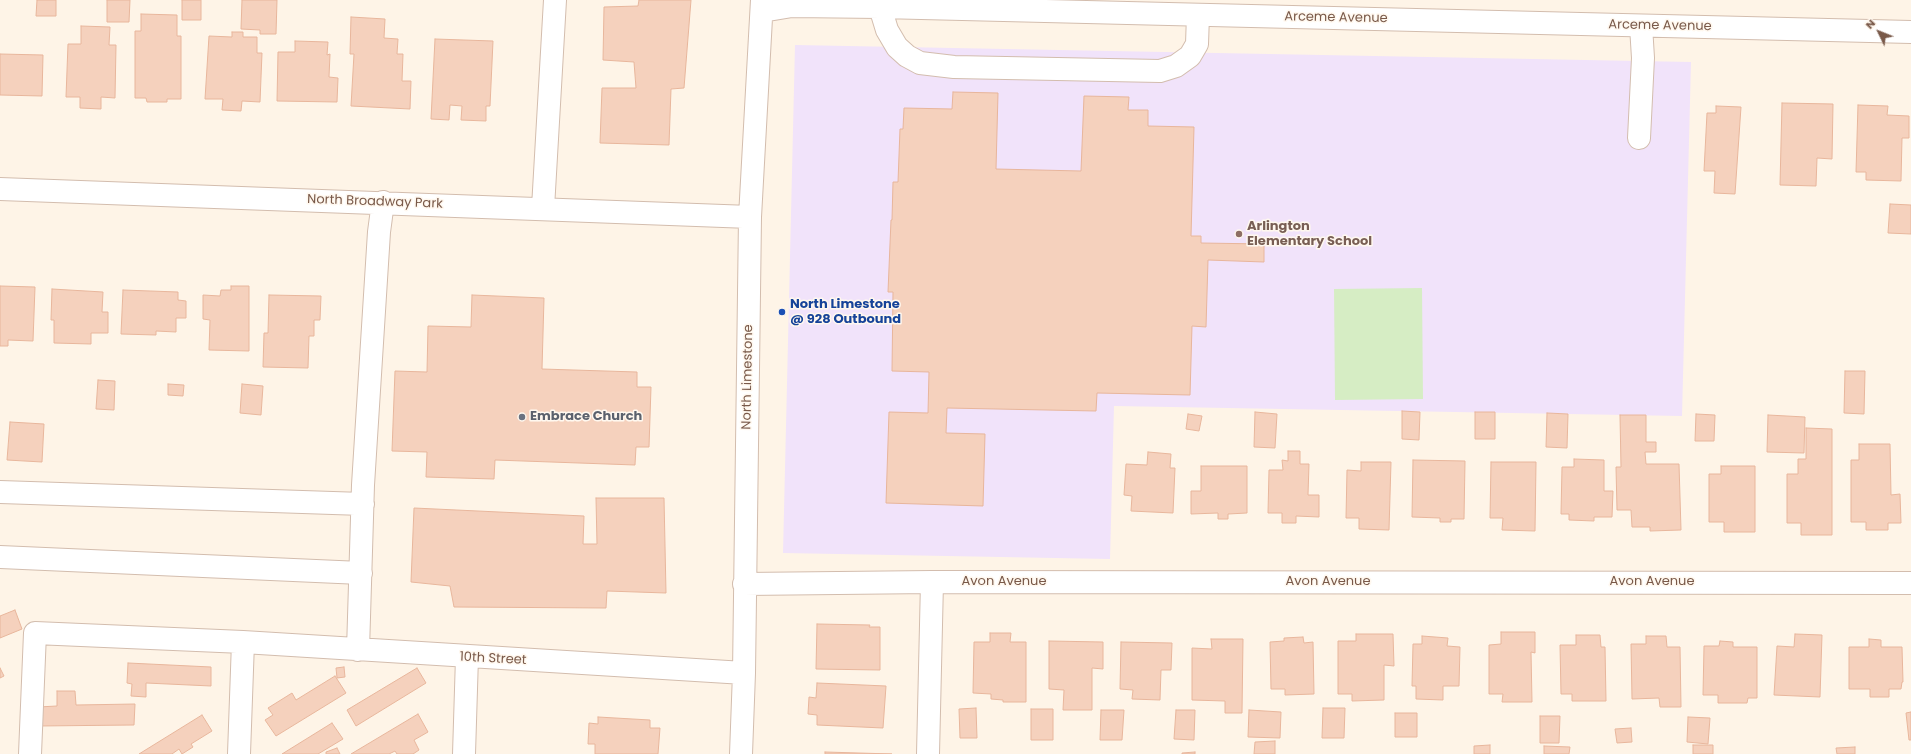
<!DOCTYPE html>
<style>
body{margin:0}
#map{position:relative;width:1911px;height:754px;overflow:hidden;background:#fef4e7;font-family:Poppins,sans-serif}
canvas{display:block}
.north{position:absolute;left:1859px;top:12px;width:40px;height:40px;-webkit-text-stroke:3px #fff8ef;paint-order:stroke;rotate:313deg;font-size:11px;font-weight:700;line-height:16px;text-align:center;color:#795949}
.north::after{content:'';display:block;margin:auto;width:14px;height:18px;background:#795949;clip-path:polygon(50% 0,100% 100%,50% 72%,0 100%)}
</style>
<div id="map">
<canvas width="1911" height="754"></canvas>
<div class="north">N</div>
</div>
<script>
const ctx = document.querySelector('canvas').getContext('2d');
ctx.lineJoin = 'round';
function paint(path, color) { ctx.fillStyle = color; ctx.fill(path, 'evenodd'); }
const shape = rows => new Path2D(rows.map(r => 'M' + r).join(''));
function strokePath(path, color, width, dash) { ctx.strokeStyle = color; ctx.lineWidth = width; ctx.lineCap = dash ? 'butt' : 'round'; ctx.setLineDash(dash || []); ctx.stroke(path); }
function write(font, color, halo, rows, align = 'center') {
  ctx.font = font + ' Poppins,sans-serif'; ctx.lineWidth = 3; ctx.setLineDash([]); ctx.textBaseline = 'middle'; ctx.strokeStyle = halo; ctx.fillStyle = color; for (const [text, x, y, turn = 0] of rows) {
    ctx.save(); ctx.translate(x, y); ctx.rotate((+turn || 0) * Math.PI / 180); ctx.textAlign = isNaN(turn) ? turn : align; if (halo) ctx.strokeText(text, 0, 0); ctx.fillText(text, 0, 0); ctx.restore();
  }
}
paint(shape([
 [795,45,1691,62,1682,416,1114,406,1110,559,783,553]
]), '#f1e3fa');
paint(shape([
 [1422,288,1423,399,1335,400,1334,289]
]), '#d6edc4');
const building = shape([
 [37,0,56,0,56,16,36,16,37,0],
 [107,0,130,0,129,22,107,22,107,0],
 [182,0,201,0,201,20,182,20,182,0],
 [242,0,277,0,276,34,260,34,260,30,241,29,242,0],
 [639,0,691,0,684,88,671,89,669,145,600,143,602,88,636,88,634,62,603,60,604,7,638,6,639,0],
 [141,14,177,15,177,36,181,36,181,99,167,99,167,102,147,102,146,98,135,98,135,31,141,31,141,14],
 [351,17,385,19,384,38,398,39,397,54,403,54,402,81,411,81,410,109,351,106,354,54,350,54,351,17],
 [81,26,110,27,109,45,116,45,115,98,101,97,101,109,80,108,80,97,66,97,68,44,81,44,81,26],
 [232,32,243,32,243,37,257,37,257,53,262,53,260,102,242,101,241,111,222,110,223,99,205,99,209,36,232,37,232,32],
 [435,39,493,41,490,106,486,106,486,121,461,120,462,106,450,105,449,120,431,119,435,39],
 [295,41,328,42,327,55,330,54,329,77,338,78,337,102,277,101,278,52,295,52,295,41],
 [0,54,43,55,42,96,0,95,0,54],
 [953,92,998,93,996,169,1081,171,1084,96,1129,97,1128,110,1148,110,1148,126,1194,127,1191,236,1201,236,1201,243,1264,244,1264,262,1208,260,1206,327,1192,326,1190,395,1097,393,1096,411,947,408,946,433,985,434,983,506,886,503,889,412,928,413,929,372,892,371,893,292,888,292,891,220,892,220,893,182,898,182,900,129,903,129,904,108,952,109,953,92],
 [1782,103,1833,104,1832,159,1817,158,1816,186,1780,185,1782,103],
 [1858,105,1888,106,1887,115,1909,116,1909,138,1902,138,1901,181,1866,180,1866,172,1856,172,1858,105],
 [1716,106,1741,107,1735,194,1714,193,1715,171,1704,171,1707,113,1716,113,1716,106],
 [1890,204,1911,205,1911,234,1888,233,1890,204],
 [0,286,35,287,33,341,8,340,8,346,0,346,0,286],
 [231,286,249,286,249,351,209,350,210,320,203,319,203,295,220,296,221,290,231,290,231,286],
 [52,289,103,292,102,312,108,312,108,333,91,333,91,344,54,343,54,320,51,320,52,289],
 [123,290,178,292,178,300,186,301,186,318,176,318,176,332,156,331,156,335,121,334,123,290],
 [269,295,321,296,320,320,314,320,314,336,309,336,308,368,263,367,264,333,268,333,269,295],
 [472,295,544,298,542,369,637,372,637,387,651,387,649,447,636,447,635,465,495,460,494,479,426,477,427,452,392,451,395,371,427,372,428,326,471,327,472,295],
 [1845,371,1865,371,1864,414,1844,413,1845,371],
 [98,380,115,381,114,410,96,409,98,380],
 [168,384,184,385,183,396,168,395,168,384],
 [242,384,263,386,261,415,240,413,242,384],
 [1402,411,1420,412,1419,440,1402,439,1402,411],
 [1255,412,1277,414,1275,448,1254,447,1255,412],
 [1475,412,1495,412,1495,439,1475,439,1475,412],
 [1547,413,1568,414,1567,448,1546,447,1547,413],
 [1188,414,1202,416,1199,431,1186,429,1188,414],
 [1696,414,1715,415,1714,441,1695,441,1696,414],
 [1620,415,1646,415,1646,442,1656,442,1656,452,1645,452,1646,464,1679,464,1681,530,1650,531,1650,527,1632,527,1631,510,1617,510,1616,467,1621,467,1620,415],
 [1768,415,1805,417,1804,453,1767,452,1768,415],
 [10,422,44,424,42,462,7,460,10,422],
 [1806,428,1832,429,1832,535,1801,535,1801,523,1787,523,1787,474,1798,474,1798,459,1806,459,1806,428],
 [1859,444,1890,444,1891,495,1900,494,1901,523,1888,523,1888,530,1866,530,1866,522,1851,522,1851,460,1859,460,1859,444],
 [1288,451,1300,451,1300,464,1309,464,1308,495,1319,495,1319,517,1296,516,1296,523,1282,523,1282,513,1268,513,1269,470,1283,470,1282,460,1288,461,1288,451],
 [1148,452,1171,454,1170,468,1175,468,1173,513,1131,511,1132,496,1124,495,1126,464,1147,465,1148,452],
 [1574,459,1604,460,1604,491,1613,491,1612,517,1594,517,1594,521,1569,520,1569,514,1561,514,1562,467,1574,467,1574,459],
 [1413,460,1465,461,1464,519,1451,519,1451,522,1440,522,1440,518,1412,517,1413,460],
 [1361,462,1391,462,1389,530,1359,529,1359,518,1346,518,1347,470,1361,471,1361,462],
 [1491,462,1536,462,1535,531,1502,530,1503,518,1490,518,1491,462],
 [1201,466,1247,466,1247,513,1228,514,1228,519,1218,519,1218,513,1191,514,1191,491,1201,491,1201,466],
 [1721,466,1755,466,1755,532,1724,532,1724,522,1709,522,1709,474,1721,474,1721,466],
 [596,498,664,498,666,593,607,591,606,608,454,607,450,586,411,582,414,508,584,516,583,544,597,544,596,498],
 [15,610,22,629,0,638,0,616,15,610],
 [817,624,870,625,869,627,880,627,880,670,816,669,817,624],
 [1501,632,1535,632,1535,653,1531,652,1532,702,1502,702,1503,694,1489,694,1489,645,1501,644,1501,632],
 [990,633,1011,633,1010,642,1026,642,1026,702,1003,702,1003,700,991,699,991,694,973,693,974,642,990,642,990,633],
 [1356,634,1393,634,1394,666,1384,665,1384,700,1352,701,1352,694,1338,694,1338,641,1356,641,1356,634],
 [1795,634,1822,635,1820,697,1774,695,1777,646,1794,647,1795,634],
 [1576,635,1600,635,1601,647,1605,647,1606,701,1572,701,1572,694,1561,694,1560,645,1576,645,1576,635],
 [1422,636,1448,638,1447,646,1460,647,1459,686,1443,686,1443,700,1416,699,1416,686,1412,686,1413,644,1422,644,1422,636],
 [1646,636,1666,636,1667,647,1680,647,1681,707,1660,707,1659,698,1632,699,1631,644,1646,644,1646,636],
 [1303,637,1304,643,1313,642,1314,694,1285,695,1285,689,1271,689,1270,642,1284,641,1284,638,1303,637],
 [1211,639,1243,639,1242,713,1225,713,1225,701,1192,700,1192,648,1212,649,1211,639],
 [1869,639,1881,640,1881,647,1902,647,1903,682,1902,682,1901,689,1889,689,1889,697,1870,697,1870,689,1849,689,1849,647,1869,647,1869,639],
 [1049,641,1103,642,1103,669,1092,668,1092,710,1063,710,1064,690,1049,689,1049,641],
 [1720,641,1733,642,1733,647,1757,647,1757,698,1748,698,1747,703,1718,703,1718,695,1703,695,1704,646,1719,646,1720,641],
 [1121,642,1172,643,1171,670,1161,670,1160,700,1132,699,1133,690,1120,689,1121,642],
 [128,663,211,667,211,686,146,683,146,697,131,696,132,684,127,683,128,663],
 [344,667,345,677,337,678,336,668,344,667],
 [0,668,4,676,0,678,0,668],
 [417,668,426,683,356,726,347,710,417,668],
 [335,676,346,693,276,736,265,720,273,715,268,708,292,693,296,700,335,676],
 [817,683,886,686,883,728,817,725,817,715,808,714,809,697,816,698,817,683],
 [57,691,75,691,76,705,135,704,134,725,38,726,38,707,57,706,57,691],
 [976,708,977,738,960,738,959,709,976,708],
 [1323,708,1345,708,1344,738,1322,738,1323,708],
 [1031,709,1053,709,1053,740,1031,740,1031,709],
 [1101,710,1124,710,1122,740,1100,740,1101,710],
 [1176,710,1195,710,1194,740,1174,739,1176,710],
 [1249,710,1281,712,1280,738,1248,737,1249,710],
 [1911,712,1911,740,1909,740,1906,713,1911,712],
 [1395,713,1417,713,1417,737,1395,737,1395,713],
 [418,714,428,732,414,740,419,750,413,754,397,754,395,751,389,754,351,754,418,714],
 [202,715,212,731,191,744,193,747,182,754,179,749,172,754,139,754,202,715],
 [1540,716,1560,716,1559,743,1540,743,1540,716],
 [598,717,650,720,650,728,660,728,658,754,595,754,595,744,588,744,589,723,598,724,598,717],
 [1688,717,1710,718,1708,744,1687,742,1688,717],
 [332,723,343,739,318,754,282,754,332,723],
 [1631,728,1632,742,1617,743,1615,729,1631,728],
 [1275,741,1275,754,1254,754,1255,742,1275,741],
 [1490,745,1490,754,1474,754,1474,746,1490,745],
 [1693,745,1713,745,1713,754,1693,754,1693,745],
 [1544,746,1570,747,1569,754,1544,754,1544,746],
 [1855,747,1855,754,1837,754,1836,748,1855,747],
 [337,748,340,754,326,754,326,752,337,748],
 [825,752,892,754,825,754,825,752],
 [1195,752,1195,754,1182,754,1182,753,1195,752]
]);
paint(building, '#f5d1bd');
strokePath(building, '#e8b69c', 1);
const minor = shape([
 [880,7,887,30,897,47,907,56,920,63,954,67,1160,71,1176,66,1190,56,1197,44,1198,15],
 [762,11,792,6,880,7,1911,32],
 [1639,138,1643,58,1641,26],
 [0,189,750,217],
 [543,208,555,0],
 [0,492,363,504],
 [0,557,361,573],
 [744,584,932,582,1911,583],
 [358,650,363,485,379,232,383,202],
 [30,754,35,633,243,642,744,673],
 [239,754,243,642],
 [464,754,467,657],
 [741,754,744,673,750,217,762,0],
 [928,754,932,582]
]);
strokePath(minor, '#d3bdae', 24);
strokePath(minor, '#fff', 22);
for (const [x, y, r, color] of [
 [1239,234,4,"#8d6e63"],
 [782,312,4,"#1a4fb4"],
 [522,417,4,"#6b7280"]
]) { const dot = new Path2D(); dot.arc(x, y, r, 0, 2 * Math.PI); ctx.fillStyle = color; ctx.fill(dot); strokePath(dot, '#fff8ef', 1.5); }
write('13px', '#795949', '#fff8ef', [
 ["Arceme Avenue",1336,18,1],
 ["Arceme Avenue",1660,26,1],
 ["North Broadway Park",375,202,2],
 ["North Limestone",748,377,-89],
 ["Avon Avenue",1004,582],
 ["Avon Avenue",1328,582],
 ["Avon Avenue",1652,582],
 ["10th Street",493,659,3]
]);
write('bold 13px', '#785e54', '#fff8ef', [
 ["Arlington",1247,227],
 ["Elementary School",1247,242]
], 'left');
write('bold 13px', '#164399', '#fff8ef', [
 ["North Limestone",790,305],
 ["@ 928 Outbound",790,320]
], 'left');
write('bold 13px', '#5b616d', '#fff8ef', [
 ["Embrace Church",530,417]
], 'left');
</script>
